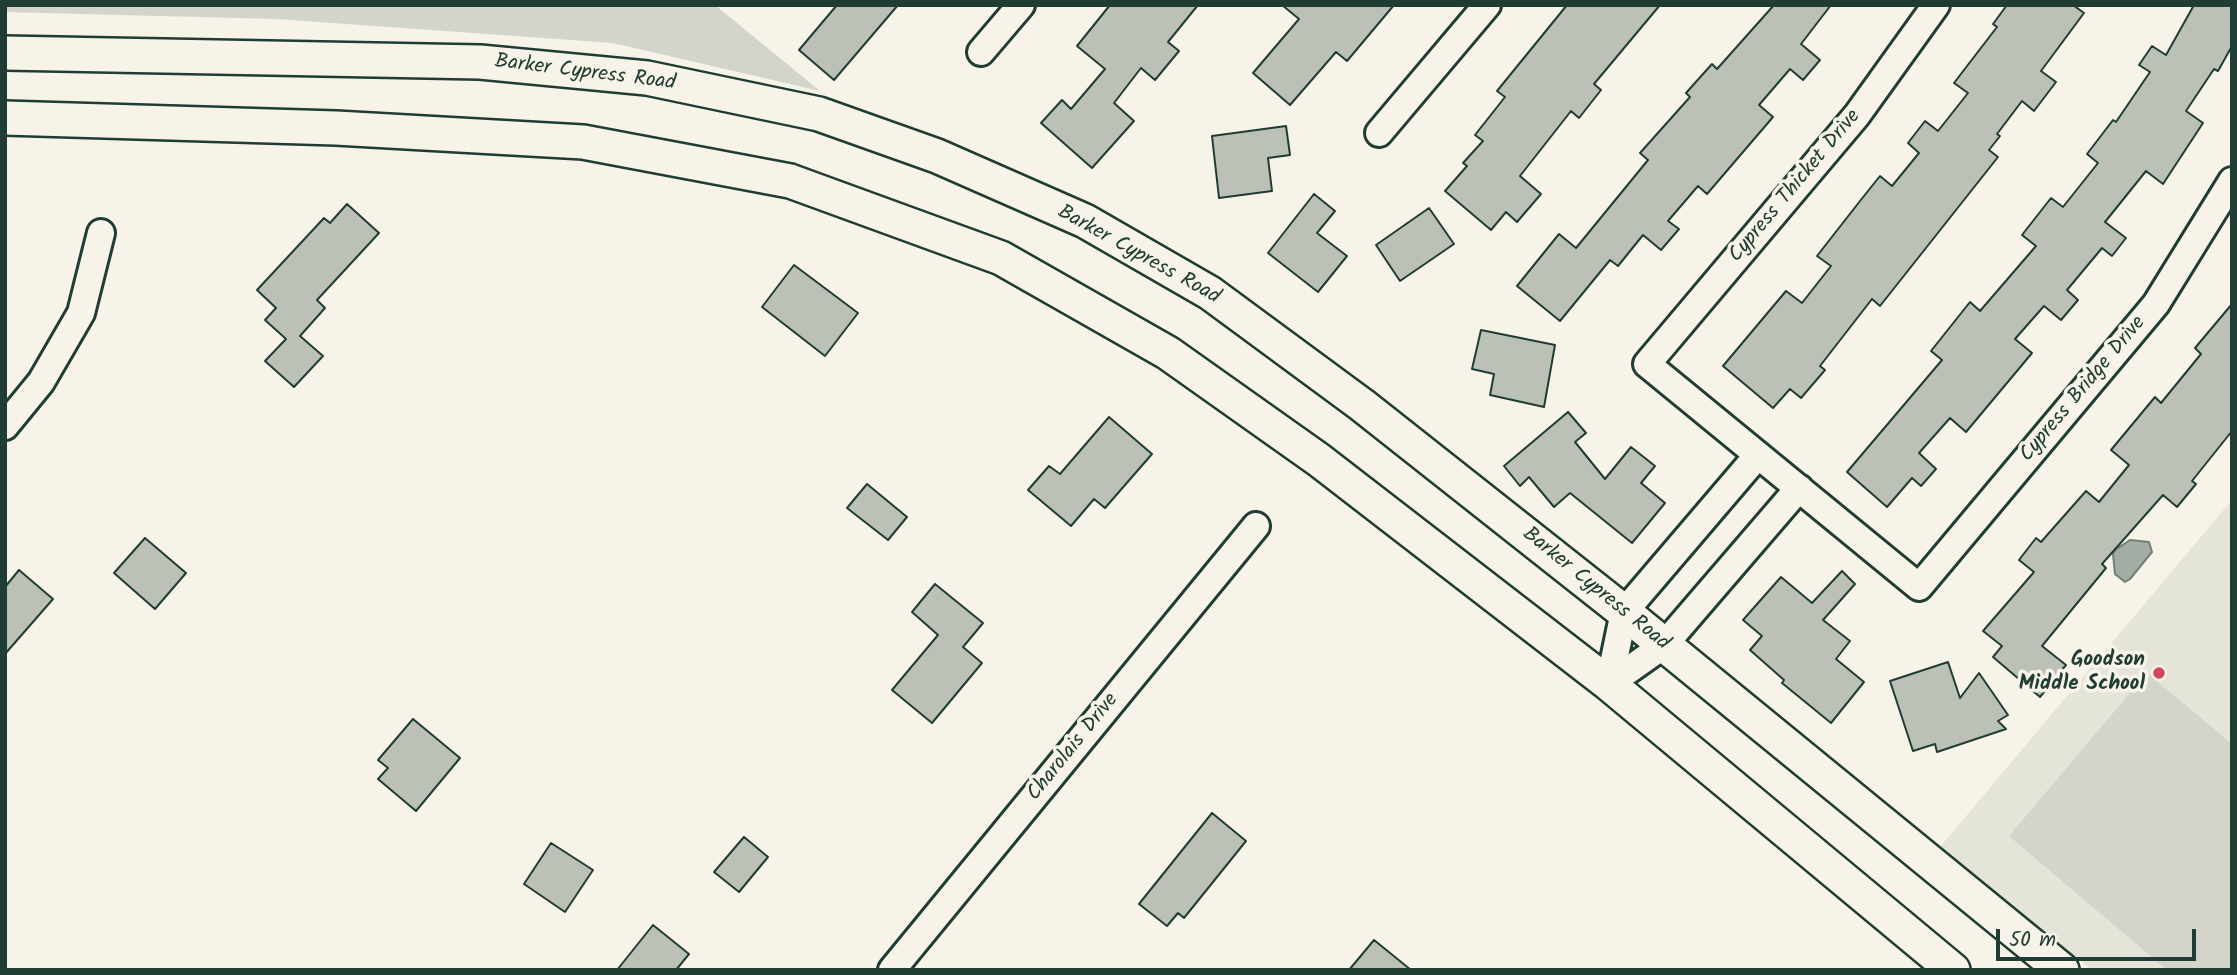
<!DOCTYPE html>
<style>
body{margin:0}
#map{position:relative;width:2237px;height:975px;overflow:hidden;background:#f7f3e8;font-family:Kalam,sans-serif}
canvas{display:block}
.frame{position:absolute;inset:0;border:7px solid #1f3d34;pointer-events:none}
.scale{position:absolute;left:1996px;top:929px;width:200px;height:32px;box-sizing:border-box;border:4px solid #1f3d34;border-top:0;padding-left:9px;font-size:21px;line-height:24px;white-space:nowrap;color:#1f3d34;-webkit-text-stroke:5px #f7f3e8;paint-order:stroke}
</style>
<div id="map">
<canvas width="2237" height="975"></canvas>
<div class="frame"></div>
<div class="scale">50 m</div>
</div>
<script>
const ctx = document.querySelector('canvas').getContext('2d');
ctx.lineJoin = 'round';
function paint(path, color) { ctx.fillStyle = color; ctx.fill(path, 'evenodd'); }
const shape = rows => new Path2D(rows.map(r => 'M' + r).join(''));
function strokePath(path, color, width, dash) { ctx.strokeStyle = color; ctx.lineWidth = width; ctx.lineCap = dash ? 'butt' : 'round'; ctx.setLineDash(dash || []); ctx.stroke(path); }
function write(font, color, halo, rows, align = 'center') {
  ctx.font = font + ' Kalam,sans-serif'; ctx.lineWidth = 7; ctx.setLineDash([]); ctx.textBaseline = 'middle'; ctx.strokeStyle = halo; ctx.fillStyle = color; for (const [text, x, y, turn = 0] of rows) {
    ctx.save(); ctx.translate(x, y); ctx.rotate((+turn || 0) * Math.PI / 180); ctx.textAlign = isNaN(turn) ? turn : align; if (halo) ctx.strokeText(text, 0, 0); ctx.fillText(text, 0, 0); ctx.restore();
  }
}
paint(shape([
 [2232,500,2232,970,2092,970,1940,847]
]), '#e5e4d9');
paint(shape([
 [5,5,715,5,820,91,613,43,276,19,5,12],
 [2147,673,2232,744,2232,970,2167,970,2009,836]
]), '#d3d5ca');
const water = shape([
 [2130,540,2149,542,2152,552,2130,579,2125,582,2115,574,2113,554,2115,550,2130,540]
]);
paint(water, '#a4ada3');
strokePath(water, '#6f8077', 2);
const building = shape([
 [837,5,898,5,834,80,799,50,837,5],
 [1110,5,1198,5,1168,42,1179,51,1155,80,1141,68,1114,103,1134,121,1092,168,1041,123,1062,100,1071,109,1105,69,1077,46,1110,5],
 [1282,5,1394,5,1347,61,1336,52,1290,105,1253,73,1299,19,1282,5],
 [1567,5,1660,5,1594,84,1601,90,1579,118,1571,111,1520,176,1541,194,1517,222,1506,212,1491,230,1445,191,1467,166,1463,163,1483,141,1475,135,1505,97,1497,91,1567,5],
 [1774,5,1831,5,1801,44,1820,60,1803,80,1790,69,1759,105,1773,117,1707,194,1698,186,1668,221,1679,229,1661,250,1643,235,1618,266,1610,260,1560,321,1517,286,1559,234,1576,248,1648,160,1640,153,1690,97,1686,93,1712,64,1717,69,1774,5],
 [2007,5,2073,5,2084,13,2041,71,2056,82,2034,111,2022,101,1997,134,2000,136,1989,150,1998,157,1880,306,1872,299,1820,366,1825,370,1801,398,1790,389,1773,408,1723,366,1786,291,1802,303,1831,266,1817,256,1860,201,1880,176,1892,186,1919,153,1908,143,1925,121,1938,131,1968,93,1954,83,1997,27,1993,24,2007,5],
 [2194,5,2232,5,2232,46,2218,71,2214,69,2186,111,2203,123,2163,184,2146,171,2105,222,2126,238,2112,256,2102,248,2067,290,2078,300,2061,320,2044,306,2015,339,2032,353,1966,432,1950,418,1919,453,1936,469,1921,486,1912,478,1887,507,1847,472,1942,360,1931,351,1970,302,1980,311,2036,246,2022,235,2051,198,2063,207,2098,163,2087,154,2113,120,2116,122,2150,72,2139,65,2152,46,2166,55,2194,5],
 [1286,126,1290,155,1268,158,1272,191,1219,198,1212,136,1286,126],
 [1314,194,1335,211,1317,233,1347,256,1318,292,1268,253,1314,194],
 [347,204,379,233,317,300,325,308,300,336,323,356,294,387,265,361,286,339,265,320,276,308,257,290,324,218,330,223,347,204],
 [1429,208,1454,244,1400,281,1376,245,1429,208],
 [794,265,858,313,825,356,762,307,794,265],
 [2232,304,2232,431,2192,481,2196,484,2177,507,2163,495,2102,564,2106,568,2042,646,2066,665,2040,697,1993,657,2002,646,1983,631,2034,572,2019,560,2036,538,2041,542,2086,491,2099,502,2129,465,2111,450,2155,397,2161,403,2201,354,2195,348,2232,304],
 [1481,330,1555,345,1544,407,1490,395,1494,374,1472,369,1481,330],
 [1568,412,1586,433,1575,442,1605,479,1631,447,1655,466,1641,483,1665,503,1632,543,1570,493,1554,507,1529,477,1520,486,1504,466,1568,412],
 [1109,417,1152,454,1105,508,1094,499,1071,526,1028,490,1049,466,1060,474,1109,417],
 [867,484,907,517,888,540,847,508,867,484],
 [145,538,186,573,155,609,114,573,145,538],
 [19,570,53,599,5,654,5,587,19,570],
 [1842,571,1855,584,1823,620,1850,641,1836,659,1864,682,1831,723,1782,683,1784,680,1750,650,1762,636,1743,620,1781,577,1812,603,1842,571],
 [935,584,983,623,963,647,982,663,932,723,892,690,938,635,912,612,935,584],
 [1948,662,1960,698,1979,673,2008,715,1998,721,2006,729,1937,752,1935,744,1913,751,1890,681,1948,662],
 [413,719,460,758,416,811,378,779,388,768,378,760,413,719],
 [1212,813,1246,841,1184,918,1178,913,1167,926,1139,904,1212,813],
 [744,837,768,857,739,892,714,872,744,837],
 [551,843,593,870,565,912,524,884,551,843],
 [653,925,689,954,676,970,617,970,653,925],
 [1374,940,1411,970,1349,970,1374,940]
]);
paint(building, '#bbc1b6');
strokePath(building, '#1f3d34', 2);
const minor = shape([
 [1936,5,1857,115,1647,364,1919,587,2156,304,2232,181],
 [981,52,1021,5],
 [1379,133,1487,5],
 [5,426,41,382,81,313,101,233],
 [1609,684,1624,612,1758,455],
 [1609,684,1664,645,1799,488],
 [892,970,1256,526]
]);
const major = shape([
 [5,53,480,62,647,78,819,114,937,156,1085,221,1210,293,1362,405,1624,612,2062,970],
 [5,118,336,128,583,142,790,181,1001,258,1168,353,1319,460,1609,684,1953,970]
]);
strokePath(minor, '#1f3d34', 32);
strokePath(major, '#1f3d34', 38);
strokePath(minor, '#f7f3e8', 26);
strokePath(major, '#f7f3e8', 33);
for (const [x, y, r, color] of [
 [2159,673,7,"#d1495b"]
]) { const dot = new Path2D(); dot.arc(x, y, r, 0, 2 * Math.PI); ctx.fillStyle = color; ctx.fill(dot); strokePath(dot, '#f7f3e8', 2.5); }
write('21px', '#1f3d34', '#f7f3e8', [
 ["Barker Cypress Road",585,74,7],
 ["Cypress Thicket Drive",1796,187,-50],
 ["Barker Cypress Road",1138,256,29],
 ["Cypress Bridge Drive",2084,390,-50],
 ["Barker Cypress Road",1595,590,39],
 ["Charolais Drive",1074,748,-51]
]);
write('bold 21px', '#1f3d34', '#f7f3e8', [
 ["Goodson",2145,661],
 ["Middle School",2145,685]
], 'right');
</script>
